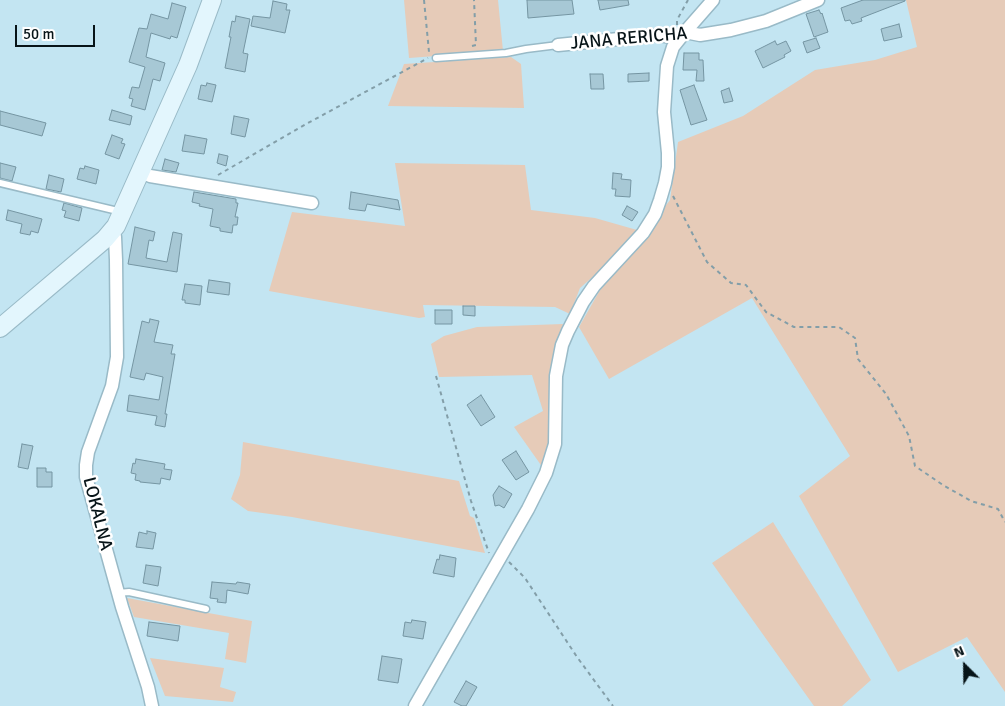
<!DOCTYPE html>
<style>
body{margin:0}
#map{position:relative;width:1005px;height:706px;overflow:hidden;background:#c3e5f2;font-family:Signika,sans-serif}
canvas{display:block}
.north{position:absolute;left:940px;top:641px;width:50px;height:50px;-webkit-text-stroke:4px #fff;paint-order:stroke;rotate:337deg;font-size:14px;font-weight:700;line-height:20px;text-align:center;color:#071418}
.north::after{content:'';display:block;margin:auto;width:18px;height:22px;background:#071418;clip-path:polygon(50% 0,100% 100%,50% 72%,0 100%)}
.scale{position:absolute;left:15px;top:25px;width:80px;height:22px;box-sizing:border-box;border:2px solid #071418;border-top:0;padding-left:6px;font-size:15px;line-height:18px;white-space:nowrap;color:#071418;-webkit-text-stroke:4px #fff;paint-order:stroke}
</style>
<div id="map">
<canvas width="1005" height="706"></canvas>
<div class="north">N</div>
<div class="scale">50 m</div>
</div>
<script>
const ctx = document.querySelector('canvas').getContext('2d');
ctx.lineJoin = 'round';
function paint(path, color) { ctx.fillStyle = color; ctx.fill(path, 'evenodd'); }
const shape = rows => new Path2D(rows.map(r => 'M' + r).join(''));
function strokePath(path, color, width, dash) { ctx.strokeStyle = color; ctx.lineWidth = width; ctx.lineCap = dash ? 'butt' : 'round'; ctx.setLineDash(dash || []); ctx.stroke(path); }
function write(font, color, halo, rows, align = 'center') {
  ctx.font = font + ' Signika,sans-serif'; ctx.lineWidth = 5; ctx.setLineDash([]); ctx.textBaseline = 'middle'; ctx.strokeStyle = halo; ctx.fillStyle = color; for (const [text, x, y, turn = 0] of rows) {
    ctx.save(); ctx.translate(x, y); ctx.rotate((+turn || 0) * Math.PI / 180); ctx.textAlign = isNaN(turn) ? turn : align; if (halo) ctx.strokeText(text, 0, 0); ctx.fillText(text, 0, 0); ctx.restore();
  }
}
paint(shape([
 [404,0,498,0,503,51,409,58],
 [906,0,1005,0,1005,692,967,637,898,672,799,496,850,456,752,298,609,379,579,327,600,290,670,200,678,142,743,116,815,70,875,60,917,47],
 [511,57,521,64,524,108,388,106,404,64],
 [395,163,525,165,531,210,595,218,637,230,603,268,580,288,570,314,555,307,423,305,425,317,419,318,269,291,292,212,405,226],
 [563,324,552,361,550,411,551,434,543,468,514,427,543,411,532,375,439,377,431,344,444,336,477,327],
 [243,442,459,481,470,516,474,518,485,553,292,517,248,511,231,499,240,475],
 [773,522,871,680,842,706,814,706,712,563],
 [127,598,252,621,246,663,225,659,229,633,134,617],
 [150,658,224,668,220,687,236,692,233,702,165,696]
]), '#e6cbb8');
const building = shape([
 [527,0,572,0,574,14,528,18,527,0],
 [598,0,628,0,629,5,600,10,598,0],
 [863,0,905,0,905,1,861,18,862,21,852,24,850,20,845,21,841,8,863,0],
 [273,1,287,4,286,10,290,10,285,33,251,26,253,16,270,18,273,1],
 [172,3,186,7,177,38,171,36,170,39,151,33,146,57,165,63,160,81,153,79,145,110,131,106,133,99,129,98,132,87,139,88,145,67,129,62,139,28,147,29,151,14,168,19,172,3],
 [819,10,821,14,822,13,828,32,814,37,806,14,819,10],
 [236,16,250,19,243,53,248,54,245,72,225,68,231,37,229,37,232,21,235,22,236,16],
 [899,24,902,37,884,41,881,29,899,24],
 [816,38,820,48,807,53,803,42,816,38],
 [775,41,777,45,786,41,791,51,784,55,785,57,763,68,755,51,775,41],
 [684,53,699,53,699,60,703,60,704,81,696,81,697,70,683,70,684,53],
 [649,73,649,81,628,82,628,74,649,73],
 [590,74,603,74,604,89,591,89,590,74],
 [207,83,216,85,212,102,198,99,201,85,206,86,207,83],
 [694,85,707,120,691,125,680,90,694,85],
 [729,88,733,101,724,103,721,91,729,88],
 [112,110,132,116,130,125,109,120,112,110],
 [0,111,46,123,42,136,0,125,0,111],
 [234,116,249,119,245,137,231,134,234,116],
 [112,135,123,139,121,143,125,144,119,159,105,154,112,135],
 [185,135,207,139,204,154,182,151,185,135],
 [219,154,228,156,226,166,217,163,219,154],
 [165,159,179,163,176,172,162,170,165,159],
 [0,163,16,167,12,181,0,178,0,163],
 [85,166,99,170,96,184,77,179,80,168,84,169,85,166],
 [613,173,622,174,621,179,631,180,630,197,615,196,616,189,612,189,613,173],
 [49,175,64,179,61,192,46,189,49,175],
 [194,192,236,199,236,203,238,203,235,217,238,217,237,225,233,225,232,233,220,231,220,228,210,226,213,209,199,206,200,204,192,202,194,192],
 [351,192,398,200,400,210,367,204,365,211,349,209,351,192],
 [64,203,82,208,79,221,64,217,66,211,62,210,64,203],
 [627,206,638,212,632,221,622,215,627,206],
 [8,210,42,219,38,233,31,231,30,235,20,233,22,224,6,220,8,210],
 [135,227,155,232,153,241,149,240,146,258,167,262,173,232,182,234,177,272,128,264,135,227],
 [209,280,230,283,229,295,207,292,209,280],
 [185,284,202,286,200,305,185,303,185,300,182,300,185,284],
 [463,306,475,306,475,316,463,315,463,306],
 [435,310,452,310,452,324,435,324,435,310],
 [150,319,159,321,154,342,173,345,171,354,175,354,165,414,167,414,165,427,155,425,157,416,127,411,129,395,159,400,163,377,146,373,144,380,130,377,142,321,149,323,150,319],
 [481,395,495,417,481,426,467,405,481,395],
 [22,444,33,446,28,469,18,467,22,444],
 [516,451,529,472,516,480,502,460,516,451],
 [136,459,165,464,164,469,172,470,170,480,161,478,160,484,140,482,140,481,135,480,136,474,131,473,133,463,135,464,136,459],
 [37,468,46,468,46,472,52,472,52,487,37,487,37,468],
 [499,486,512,494,504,508,499,505,495,506,493,495,499,486],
 [147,531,156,533,153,549,136,547,139,532,147,534,147,531],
 [440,555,456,558,454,577,433,573,437,559,439,560,440,555],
 [146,565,161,567,158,586,143,583,146,565],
 [212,582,236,584,237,582,250,584,248,594,227,590,226,603,217,602,218,599,210,598,212,582],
 [412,620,426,622,423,639,403,636,405,622,411,623,412,620],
 [149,622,180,626,178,641,147,636,149,622],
 [382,656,402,659,398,683,378,680,382,656],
 [466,681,477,687,466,706,462,706,454,702,466,681]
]);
paint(building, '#a7c8d5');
strokePath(building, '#7595a2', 1);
const lane = shape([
 [436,58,506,53,526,49,558,45],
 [0,183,122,212],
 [118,593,129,592,206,609]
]);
const street = shape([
 [685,32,713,0],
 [558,45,659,35,678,38],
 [141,172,150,176,312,203],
 [113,230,115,237,116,260,117,357,112,386,88,452,86,465,86,477,122,607,148,687,152,706],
 [415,706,528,509,546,473,555,444,556,376,562,345,568,331,583,302,594,286,643,233,655,214,660,200,665,183,668,167,668,153,664,112,667,66,673,47,685,32,700,35,731,30,766,21,818,0]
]);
const secondary = shape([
 [0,328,105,239,116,226,188,65,212,0]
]);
strokePath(lane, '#99bac7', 9);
strokePath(street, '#99bac7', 15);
strokePath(secondary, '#99bac7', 20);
strokePath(shape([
 [424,0,429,52],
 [677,25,677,20,688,0],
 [472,46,476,45,474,0],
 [218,175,308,123,428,58],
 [673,196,707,262,731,283,746,285,766,312,794,327,839,327,855,338,858,359,886,394,909,436,915,466,943,485,971,501,998,509,1005,522],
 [436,376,471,501,489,553],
 [509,562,525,578,577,657,613,706]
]), '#839ea8', 2, [4, 4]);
strokePath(lane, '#fff', 6);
strokePath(street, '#fff', 12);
strokePath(secondary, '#e3f6fd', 18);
write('18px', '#071418', '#fff', [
 ["JANA RERICHA",629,39,-5],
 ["LOKALNA",97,514,76]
]);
</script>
